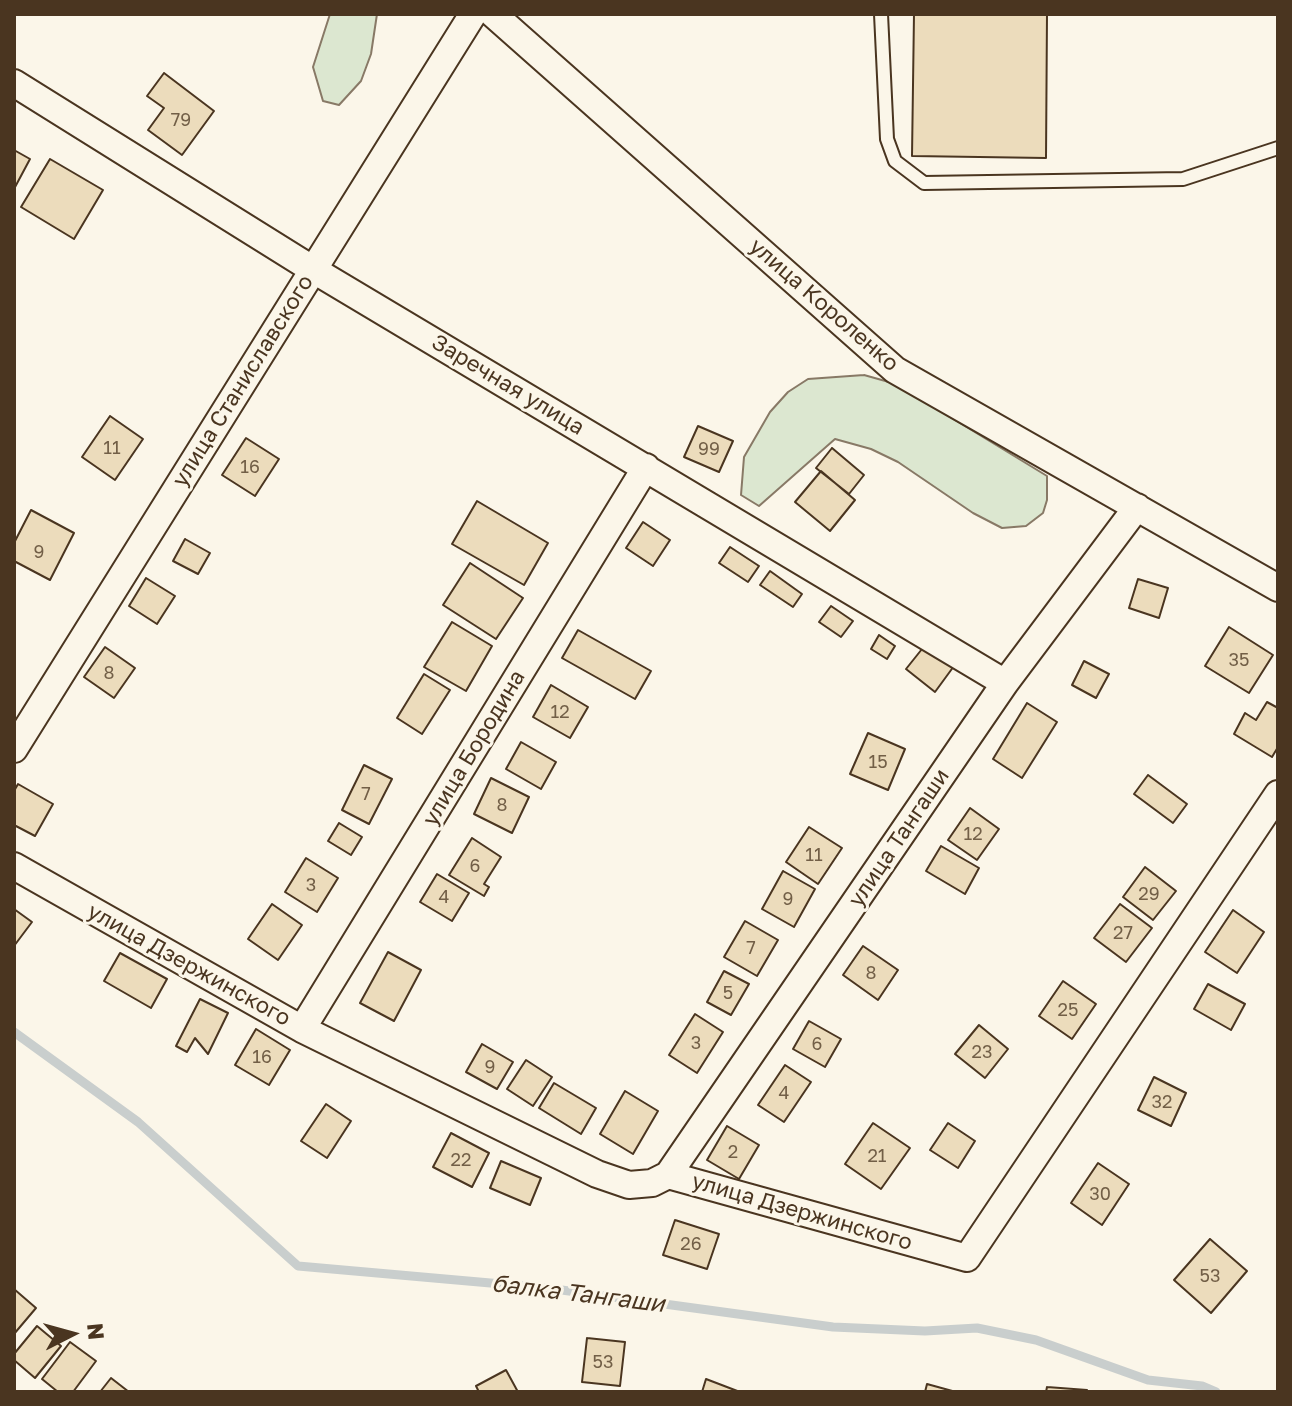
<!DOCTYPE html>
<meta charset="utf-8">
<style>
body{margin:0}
#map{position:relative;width:1292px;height:1406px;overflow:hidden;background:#fbf6e9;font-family:"Golos Text",sans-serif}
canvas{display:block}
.frame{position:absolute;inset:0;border:16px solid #4a3520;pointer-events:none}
.north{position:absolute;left:32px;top:1294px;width:80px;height:80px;-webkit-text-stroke:6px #fbf6e9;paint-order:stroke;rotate:84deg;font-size:22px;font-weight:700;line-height:32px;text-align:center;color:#4a3520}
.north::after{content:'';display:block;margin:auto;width:28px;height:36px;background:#4a3520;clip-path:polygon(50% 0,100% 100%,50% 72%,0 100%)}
</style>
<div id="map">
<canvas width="1292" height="1406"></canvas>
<div class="frame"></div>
<div class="north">N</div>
</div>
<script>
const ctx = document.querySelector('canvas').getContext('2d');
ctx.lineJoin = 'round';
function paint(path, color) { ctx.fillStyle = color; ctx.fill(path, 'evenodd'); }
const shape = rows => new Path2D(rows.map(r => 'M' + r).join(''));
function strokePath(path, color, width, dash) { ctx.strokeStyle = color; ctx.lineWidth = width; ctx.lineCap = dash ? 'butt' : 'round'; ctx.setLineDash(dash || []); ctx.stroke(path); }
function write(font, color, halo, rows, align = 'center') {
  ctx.font = font + ' "Golos Text",sans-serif'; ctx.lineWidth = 6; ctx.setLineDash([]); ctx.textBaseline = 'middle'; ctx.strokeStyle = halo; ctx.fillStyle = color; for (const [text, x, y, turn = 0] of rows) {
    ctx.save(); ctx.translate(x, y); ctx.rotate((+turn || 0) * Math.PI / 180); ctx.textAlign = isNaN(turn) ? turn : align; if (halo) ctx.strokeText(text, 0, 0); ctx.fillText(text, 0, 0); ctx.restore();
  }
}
const green = shape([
 [330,14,377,14,371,54,361,81,339,105,323,101,313,67,330,14],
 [864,375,896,384,1047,476,1047,500,1043,513,1026,526,1002,528,973,513,898,462,871,449,835,439,759,506,741,495,744,457,770,412,788,392,808,379,864,375]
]);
paint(green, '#dce7d0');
strokePath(green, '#887966', 2);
strokePath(shape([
 [14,1032,138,1122,298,1266,547,1288,833,1327,925,1331,977,1328,1036,1340,1148,1380,1202,1386,1216,1392]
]), '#c9cecd', 9);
const building = shape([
 [914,14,1047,14,1046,158,912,156,914,14],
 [164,73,214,111,182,155,148,130,164,108,147,96,164,73],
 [14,150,30,159,14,189,14,150],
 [50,159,103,190,74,239,21,207,50,159],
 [110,416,143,439,115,480,82,457,110,416],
 [698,426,733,441,719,472,684,457,698,426],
 [246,438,279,459,255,496,222,475,246,438],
 [832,448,864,475,849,494,816,468,832,448],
 [821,471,855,500,830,531,795,502,821,471],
 [477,501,548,543,524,585,452,544,477,501],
 [31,510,74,533,50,580,14,561,14,543,31,510],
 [643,522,670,540,653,566,626,548,643,522],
 [185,539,210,553,198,574,173,561,185,539],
 [730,547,759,566,748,582,719,563,730,547],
 [470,563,523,598,496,639,443,605,470,563],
 [770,571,802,594,793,607,760,585,770,571],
 [146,578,175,596,157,624,129,606,146,578],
 [1138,579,1168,588,1159,618,1129,608,1138,579],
 [831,606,853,621,841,637,819,622,831,606],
 [452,622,492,646,466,691,424,667,452,622],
 [1229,627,1273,655,1249,693,1205,666,1229,627],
 [578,630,651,671,635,699,562,658,578,630],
 [879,635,895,646,887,659,871,649,879,635],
 [926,644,954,666,935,692,906,669,926,644],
 [105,647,135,668,114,698,84,677,105,647],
 [1084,661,1109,674,1096,698,1072,685,1084,661],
 [424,674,450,690,422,734,397,718,424,674],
 [551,685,588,707,570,738,533,717,551,685],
 [1267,702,1278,708,1278,747,1272,757,1234,734,1245,713,1256,720,1267,702],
 [1027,703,1057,722,1022,778,993,759,1027,703],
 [868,733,905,749,888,790,850,774,868,733],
 [521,742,556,762,541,789,506,769,521,742],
 [364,765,392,779,369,824,342,810,364,765],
 [1148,775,1187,804,1173,823,1134,794,1148,775],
 [491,778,529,797,512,833,474,814,491,778],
 [18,784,53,804,35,836,14,825,14,791,18,784],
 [970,808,999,829,977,860,948,840,970,808],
 [339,823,362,837,351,855,328,841,339,823],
 [809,827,842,848,818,884,786,862,809,827],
 [472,838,501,857,484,884,489,887,484,896,449,875,472,838],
 [941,846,979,868,965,894,926,871,941,846],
 [306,858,338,878,317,912,285,892,306,858],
 [1145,867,1176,891,1153,920,1123,897,1145,867],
 [783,871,815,889,794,927,762,909,783,871],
 [437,874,469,893,452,921,420,902,437,874],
 [272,904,302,925,278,960,248,939,272,904],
 [1120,904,1152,928,1126,962,1094,938,1120,904],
 [14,909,32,922,14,946,14,909],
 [1233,910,1264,932,1237,973,1205,952,1233,910],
 [745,921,778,940,757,976,724,957,745,921],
 [863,946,898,970,878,1000,843,975,863,946],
 [388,952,421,970,394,1021,360,1003,388,952],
 [120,953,167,979,151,1008,104,981,120,953],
 [724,971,749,984,731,1015,707,1002,724,971],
 [1063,981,1096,1004,1072,1039,1039,1016,1063,981],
 [1208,984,1245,1004,1231,1030,1194,1009,1208,984],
 [200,999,228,1013,208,1054,195,1038,187,1052,176,1046,200,999],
 [695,1014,723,1032,697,1073,669,1055,695,1014],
 [809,1021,841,1039,825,1067,793,1049,809,1021],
 [979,1025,1008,1049,985,1078,955,1054,979,1025],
 [256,1029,290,1050,269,1085,235,1065,256,1029],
 [482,1044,513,1062,497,1089,466,1072,482,1044],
 [526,1060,552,1077,533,1106,507,1089,526,1060],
 [785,1065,811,1082,784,1122,758,1105,785,1065],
 [1154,1077,1186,1093,1171,1126,1138,1110,1154,1077],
 [554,1083,596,1108,581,1134,539,1108,554,1083],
 [625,1091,658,1111,633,1154,600,1134,625,1091],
 [326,1104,351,1121,327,1158,301,1141,326,1104],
 [873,1123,910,1148,881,1189,845,1164,873,1123],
 [948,1123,975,1141,958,1168,930,1150,948,1123],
 [727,1126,759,1145,739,1179,707,1160,727,1126],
 [451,1133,489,1153,472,1187,433,1167,451,1133],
 [501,1161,541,1178,530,1205,490,1188,501,1161],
 [1098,1163,1129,1184,1102,1225,1071,1203,1098,1163],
 [675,1220,719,1234,707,1269,663,1255,675,1220],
 [1210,1239,1247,1271,1211,1313,1174,1280,1210,1239],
 [14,1289,36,1308,14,1334,14,1289],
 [37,1326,61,1346,35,1378,14,1360,14,1354,37,1326],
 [587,1338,625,1342,620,1386,582,1382,587,1338],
 [70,1342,96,1361,73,1392,58,1392,42,1379,70,1342],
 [506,1370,518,1392,479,1392,476,1386,506,1370],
 [111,1378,129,1392,100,1392,111,1378],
 [706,1379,740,1392,702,1392,706,1379],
 [927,1384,956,1392,925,1392,927,1384],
 [1047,1387,1087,1390,1086,1392,1046,1392,1047,1387]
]);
paint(building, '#ecdcbc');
strokePath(building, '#4a3520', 2);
const lane = shape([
 [881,14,887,139,895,161,924,183,1183,179,1278,148]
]);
const street = shape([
 [493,14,895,370,1278,588],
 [14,83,312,269,1005,683],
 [14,749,473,14],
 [14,866,302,1029,597,1174,629,1185,652,1183,668,1175,967,1258,1278,794],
 [302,1029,646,467],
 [668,1175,1005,683,1137,507]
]);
strokePath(lane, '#4a3520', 16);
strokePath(street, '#4a3520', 30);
strokePath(lane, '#fbf6e9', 12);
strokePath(street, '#fbf6e9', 26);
write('18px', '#725f47', null, [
 ["79",181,120],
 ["11",112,448],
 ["99",709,449],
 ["16",250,467],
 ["9",39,552],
 ["35",1239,660],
 ["8",109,673],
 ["12",560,712],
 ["15",878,762],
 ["7",366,794],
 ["8",502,805],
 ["12",973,834],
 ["11",814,855],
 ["6",475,866],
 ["3",311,885],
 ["29",1149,894],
 ["4",444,897],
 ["9",788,899],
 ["27",1123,933],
 ["7",751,948],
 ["8",871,973],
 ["5",728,993],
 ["25",1068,1010],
 ["3",696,1043],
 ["6",817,1044],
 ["23",982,1052],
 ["16",262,1057],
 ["9",490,1067],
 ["4",784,1093],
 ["32",1162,1102],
 ["2",733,1152],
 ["21",877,1156],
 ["22",461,1160],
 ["30",1100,1194],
 ["26",691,1244],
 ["53",1210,1276],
 ["53",603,1362]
]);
write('22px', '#4a3520', '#fbf6e9', [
 ["улица Короленко",824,305,41],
 ["улица Станиславского",243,381,-58],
 ["Заречная улица",508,385,31],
 ["улица Бородина",474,748,-59],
 ["улица Тангаши",899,838,-56],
 ["улица Дзержинского",189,965,29],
 ["улица Дзержинского",802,1212,16]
]);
write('italic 24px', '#4a3520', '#fbf6e9', [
 ["балка Тангаши",578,1294,7]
]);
</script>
